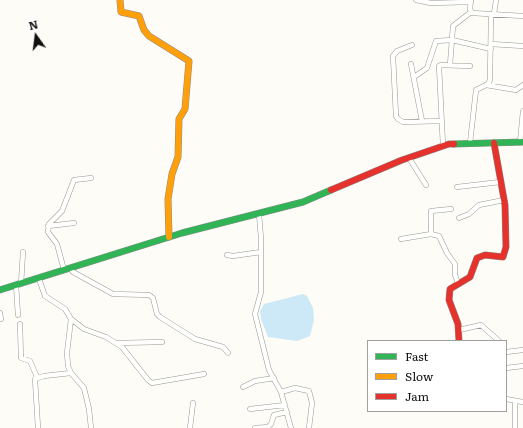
<!DOCTYPE html>
<style>
body{margin:0}
#map{position:relative;width:523px;height:428px;overflow:hidden;background:#fdfcf7;font-family:Literata,serif}
canvas{display:block}
.legend{position:absolute;left:367px;top:340px;width:140px;height:72px;box-sizing:border-box;background:#fff;border:1px solid #a0a0a0;margin:0;padding:5px 7px;list-style:none;font-size:12px;color:#111}
.legend li{display:flex;align-items:center;gap:8px;height:20px}
.legend b{width:20px;border:1px solid #a0a0a0}
.north{position:absolute;left:16px;top:16px;width:40px;height:40px;-webkit-text-stroke:3px #fff;paint-order:stroke;rotate:346deg;font-size:11px;font-weight:700;line-height:16px;text-align:center;color:#111}
.north::after{content:'';display:block;margin:auto;width:14px;height:18px;background:#111;clip-path:polygon(50% 0,100% 100%,50% 72%,0 100%)}
</style>
<div id="map">
<canvas width="523" height="428"></canvas>
<ul class="legend">
<li><b style="height:5px;background:#30b455"></b>Fast</li>
<li><b style="height:5px;background:#ff9f0a"></b>Slow</li>
<li><b style="height:5px;background:#e5322d"></b>Jam</li>
</ul>
<div class="north">N</div>
</div>
<script>
const ctx = document.querySelector('canvas').getContext('2d');
ctx.lineJoin = 'round';
function paint(path, color) { ctx.fillStyle = color; ctx.fill(path, 'evenodd'); }
const shape = rows => new Path2D(rows.map(r => 'M' + r).join(''));
function strokePath(path, color, width, dash) { ctx.strokeStyle = color; ctx.lineWidth = width; ctx.lineCap = dash ? 'butt' : 'round'; ctx.setLineDash(dash || []); ctx.stroke(path); }
paint(shape([
 [303,294,307,296,313,308,314,320,310,336,297,341,268,337,261,319,260,311,264,304]
]), '#cde8f7');
const street = shape([
 [416,0,431,3,471,2],
 [471,0,470,9,472,13,523,16],
 [494,14,496,0],
 [491,44,523,46],
 [412,45,397,51,393,56,396,116,398,119,403,122,441,121],
 [411,64,422,121],
 [450,65,453,26,471,12],
 [414,77,427,68,436,41,452,40,491,49],
 [486,85,516,90,523,85],
 [470,143,476,90,488,84,490,80,491,14],
 [520,143,523,111],
 [443,146,439,66,441,65,470,66],
 [409,158,426,185],
 [457,187,500,182],
 [259,214,261,238,261,292,255,314,269,370,281,392,291,428],
 [459,218,469,214,479,205,504,200],
 [48,226,74,223],
 [431,234,431,211,451,209],
 [401,239,431,234,439,236,447,253,455,264,455,275,458,283],
 [227,255,233,256,261,252],
 [70,268,73,272,113,294,149,295,153,298,157,314,160,317,195,339,223,347,228,353],
 [64,270,57,244,48,232,49,224,62,211,74,180,91,178],
 [39,279,45,296,65,309,71,319,67,353,68,366,71,373,84,388,89,409,91,428],
 [21,284,23,252],
 [16,285,18,315],
 [0,313,1,319],
 [71,319,84,329,106,337,122,347,148,380,152,383,204,374],
 [20,324,21,358,30,361,37,377],
 [459,330,481,325,499,341],
 [117,343,162,342],
 [506,352,523,350],
 [506,368,523,366],
 [243,387,255,381,274,378],
 [281,392,295,388,309,391,312,403,309,428],
 [506,399,523,402],
 [515,401,515,428],
 [250,409,285,405],
 [38,428,35,379,44,376,71,373],
 [190,428,193,403],
 [255,428,268,427,271,424,274,415,287,412]
]);
const fast = shape([
 [454,144,523,142],
 [0,290,182,233,303,202,331,190]
]);
const slow = shape([
 [120,0,121,12,139,16,144,30,149,36,189,61,185,109,179,119,178,157,172,174,168,199,169,237]
]);
const jam = shape([
 [331,190,402,160,449,144,454,144],
 [459,341,458,324,449,300,450,289,470,277,477,258,485,255,503,257,506,247,505,205,494,143]
]);
strokePath(street, '#979795', 5.5);
strokePath(fast, '#8e8d8b', 7);
strokePath(slow, '#8e8d8b', 7);
strokePath(jam, '#8e8d8b', 7);
strokePath(street, '#fffffe', 4.5);
strokePath(fast, '#30b455', 6);
strokePath(slow, '#ff9f0a', 6);
strokePath(jam, '#e5322d', 6);
</script>
